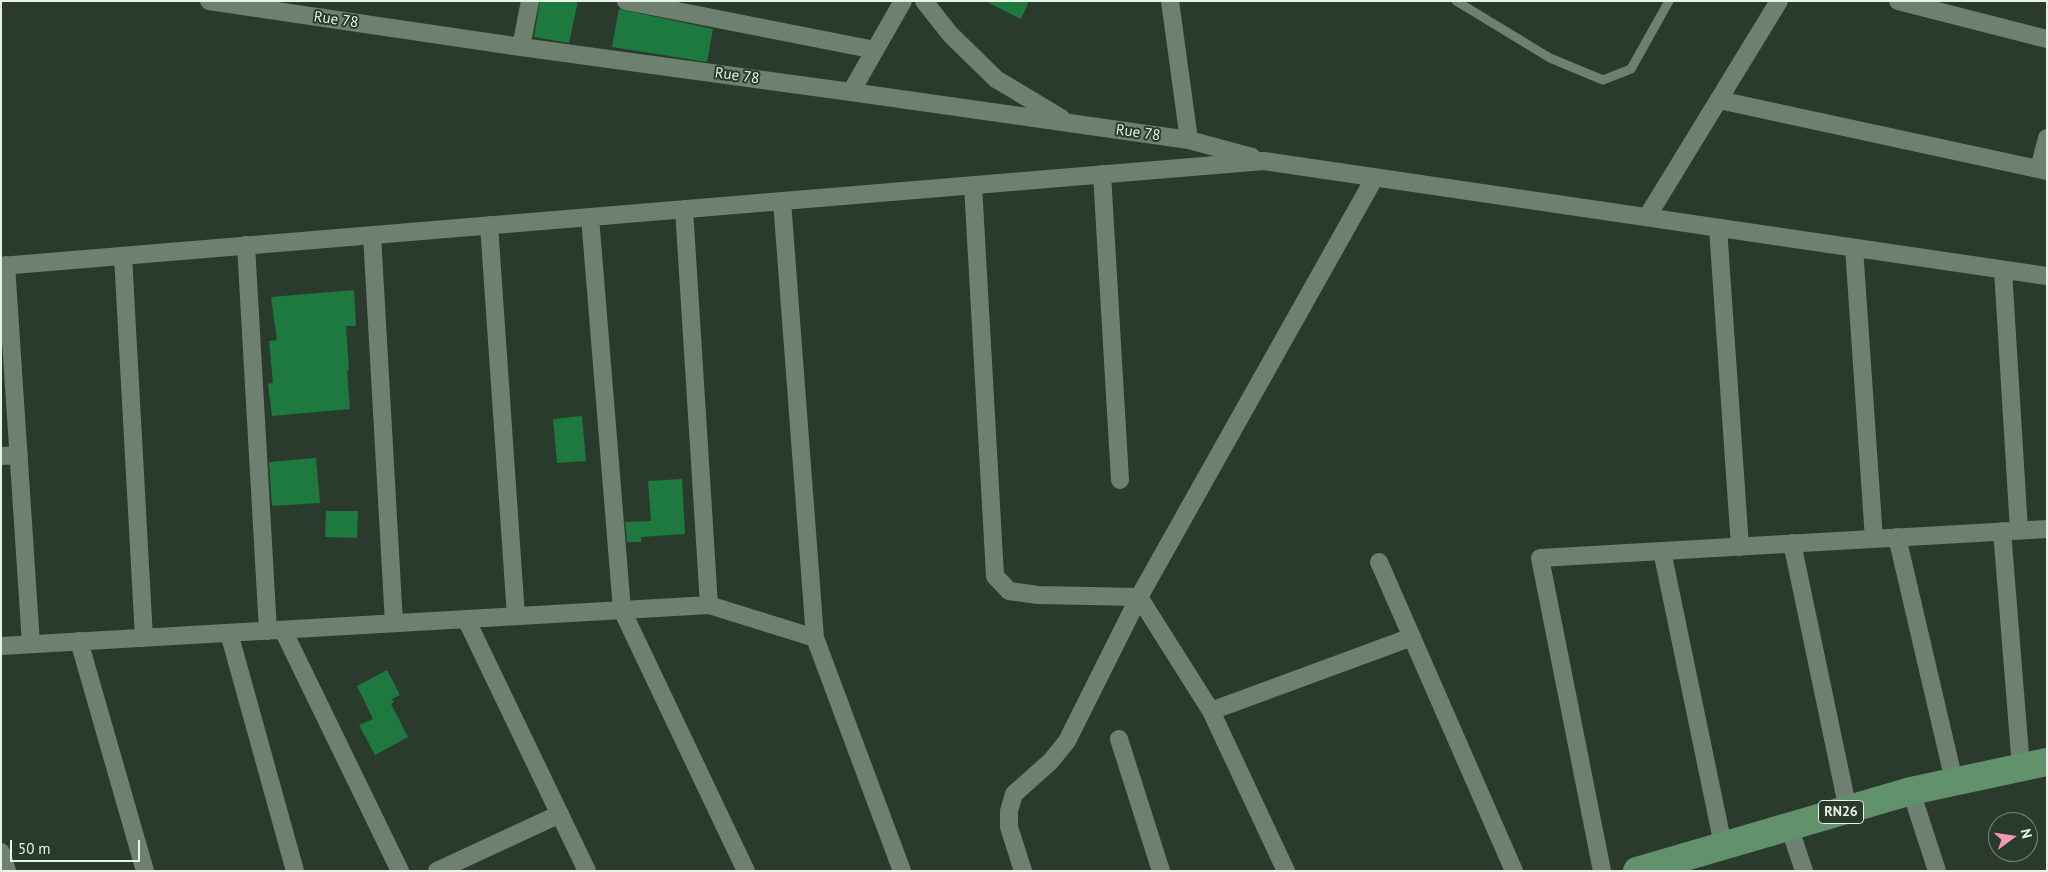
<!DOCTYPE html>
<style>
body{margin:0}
#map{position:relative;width:2048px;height:872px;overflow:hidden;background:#2a3b2d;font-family:"PT Sans",sans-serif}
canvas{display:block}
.frame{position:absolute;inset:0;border:2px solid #e7f2e9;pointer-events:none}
.north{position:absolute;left:1988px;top:812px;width:50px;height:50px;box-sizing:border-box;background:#2a3b2d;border:1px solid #768478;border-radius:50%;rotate:76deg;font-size:14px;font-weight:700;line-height:20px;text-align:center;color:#e7f2e9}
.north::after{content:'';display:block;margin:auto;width:18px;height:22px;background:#f19ab4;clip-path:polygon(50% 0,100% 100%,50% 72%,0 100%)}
.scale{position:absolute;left:10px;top:840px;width:130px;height:22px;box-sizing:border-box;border:2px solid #e7f2e9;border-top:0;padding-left:6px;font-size:15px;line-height:18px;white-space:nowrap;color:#e7f2e9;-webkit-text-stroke:4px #2a3b2d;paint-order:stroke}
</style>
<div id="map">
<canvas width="2048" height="872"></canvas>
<div class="frame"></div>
<div class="north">N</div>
<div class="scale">50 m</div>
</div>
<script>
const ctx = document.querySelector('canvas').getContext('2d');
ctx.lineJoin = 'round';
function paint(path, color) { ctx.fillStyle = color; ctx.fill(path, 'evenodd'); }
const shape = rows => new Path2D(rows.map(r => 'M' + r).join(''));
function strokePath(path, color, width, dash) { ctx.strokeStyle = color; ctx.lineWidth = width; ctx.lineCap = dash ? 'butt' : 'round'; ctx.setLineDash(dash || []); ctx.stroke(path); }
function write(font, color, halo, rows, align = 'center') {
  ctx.font = font + ' "PT Sans",sans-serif'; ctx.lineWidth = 4; ctx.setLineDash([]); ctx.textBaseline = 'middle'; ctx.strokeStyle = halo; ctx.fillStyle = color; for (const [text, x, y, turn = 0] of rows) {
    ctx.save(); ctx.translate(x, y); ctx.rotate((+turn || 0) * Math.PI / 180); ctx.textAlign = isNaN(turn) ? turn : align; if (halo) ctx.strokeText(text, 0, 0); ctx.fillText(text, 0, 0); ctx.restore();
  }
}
paint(shape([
 [540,1,578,1,569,43,534,37],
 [985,1,1029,1,1021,19],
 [619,9,713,29,707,62,612,47],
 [354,290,356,326,346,326,349,370,347,370,350,409,272,416,268,384,273,383,269,341,277,340,271,297],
 [582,416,586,461,557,463,553,419],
 [316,458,320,503,272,506,269,462],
 [682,479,685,534,641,537,641,542,627,542,625,522,651,521,648,481],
 [326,511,358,511,357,538,325,537],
 [387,670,400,695,392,699,394,702,391,704,408,737,375,755,359,725,373,719,357,686]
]), '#1d793d');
strokePath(shape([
 [1456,1,1550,58,1603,80,1631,69,1669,1]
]), '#6e8171', 9);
strokePath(shape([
 [209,1,521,47,851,92,1189,140,1252,157],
 [626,1,875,50],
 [924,1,950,34,996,79,1061,118],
 [1170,1,1189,140],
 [1898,1,2047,39],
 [521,47,530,1],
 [851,92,903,1],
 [1719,100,2047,171],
 [2039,169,2047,138],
 [1102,174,1120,480],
 [973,185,995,576,1009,591,1038,595,1139,597,1211,711,1286,871],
 [782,201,815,638,902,871],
 [684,209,709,605],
 [590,217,622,610,746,871],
 [1647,217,1779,1],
 [489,225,516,616],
 [1718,228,1740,547],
 [372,235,394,623],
 [246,245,268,631],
 [1854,248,1874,539],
 [123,256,144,638],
 [6,265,31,644],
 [1,266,1264,161,2047,276],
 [2003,270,2019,530],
 [1,456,19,455],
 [2002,531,2021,767],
 [1897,537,1954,781],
 [1792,543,1848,810],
 [1662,551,1723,845],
 [1379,562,1514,871],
 [466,619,587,871],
 [283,630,400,871],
 [229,633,295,871],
 [79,641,145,871],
 [1,646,709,605,815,638],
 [1211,711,1412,637],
 [1119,739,1161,871],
 [1911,791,1937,871],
 [1789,826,1804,871],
 [1,852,7,871],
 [437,871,560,814],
 [1023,871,1009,827,1009,811,1014,794,1051,761,1067,741,1139,597,1375,177],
 [1602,871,1540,558,2047,529]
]), '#6e8171', 18);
strokePath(shape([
 [1637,871,1911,791,2047,762]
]), '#61926c', 28);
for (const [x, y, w] of [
 [1841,812,45]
]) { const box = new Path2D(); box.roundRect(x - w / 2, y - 11.5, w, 23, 4); ctx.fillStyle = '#2a3b2d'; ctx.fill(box); strokePath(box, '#e7f2e9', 1); }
write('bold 14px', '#e7f2e9', null, [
 ["RN26",1841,812]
]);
write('15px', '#e7f2e9', '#2a3b2d', [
 ["Rue 78",336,20,8],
 ["Rue 78",737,76,8],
 ["Rue 78",1138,133,8]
]);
</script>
